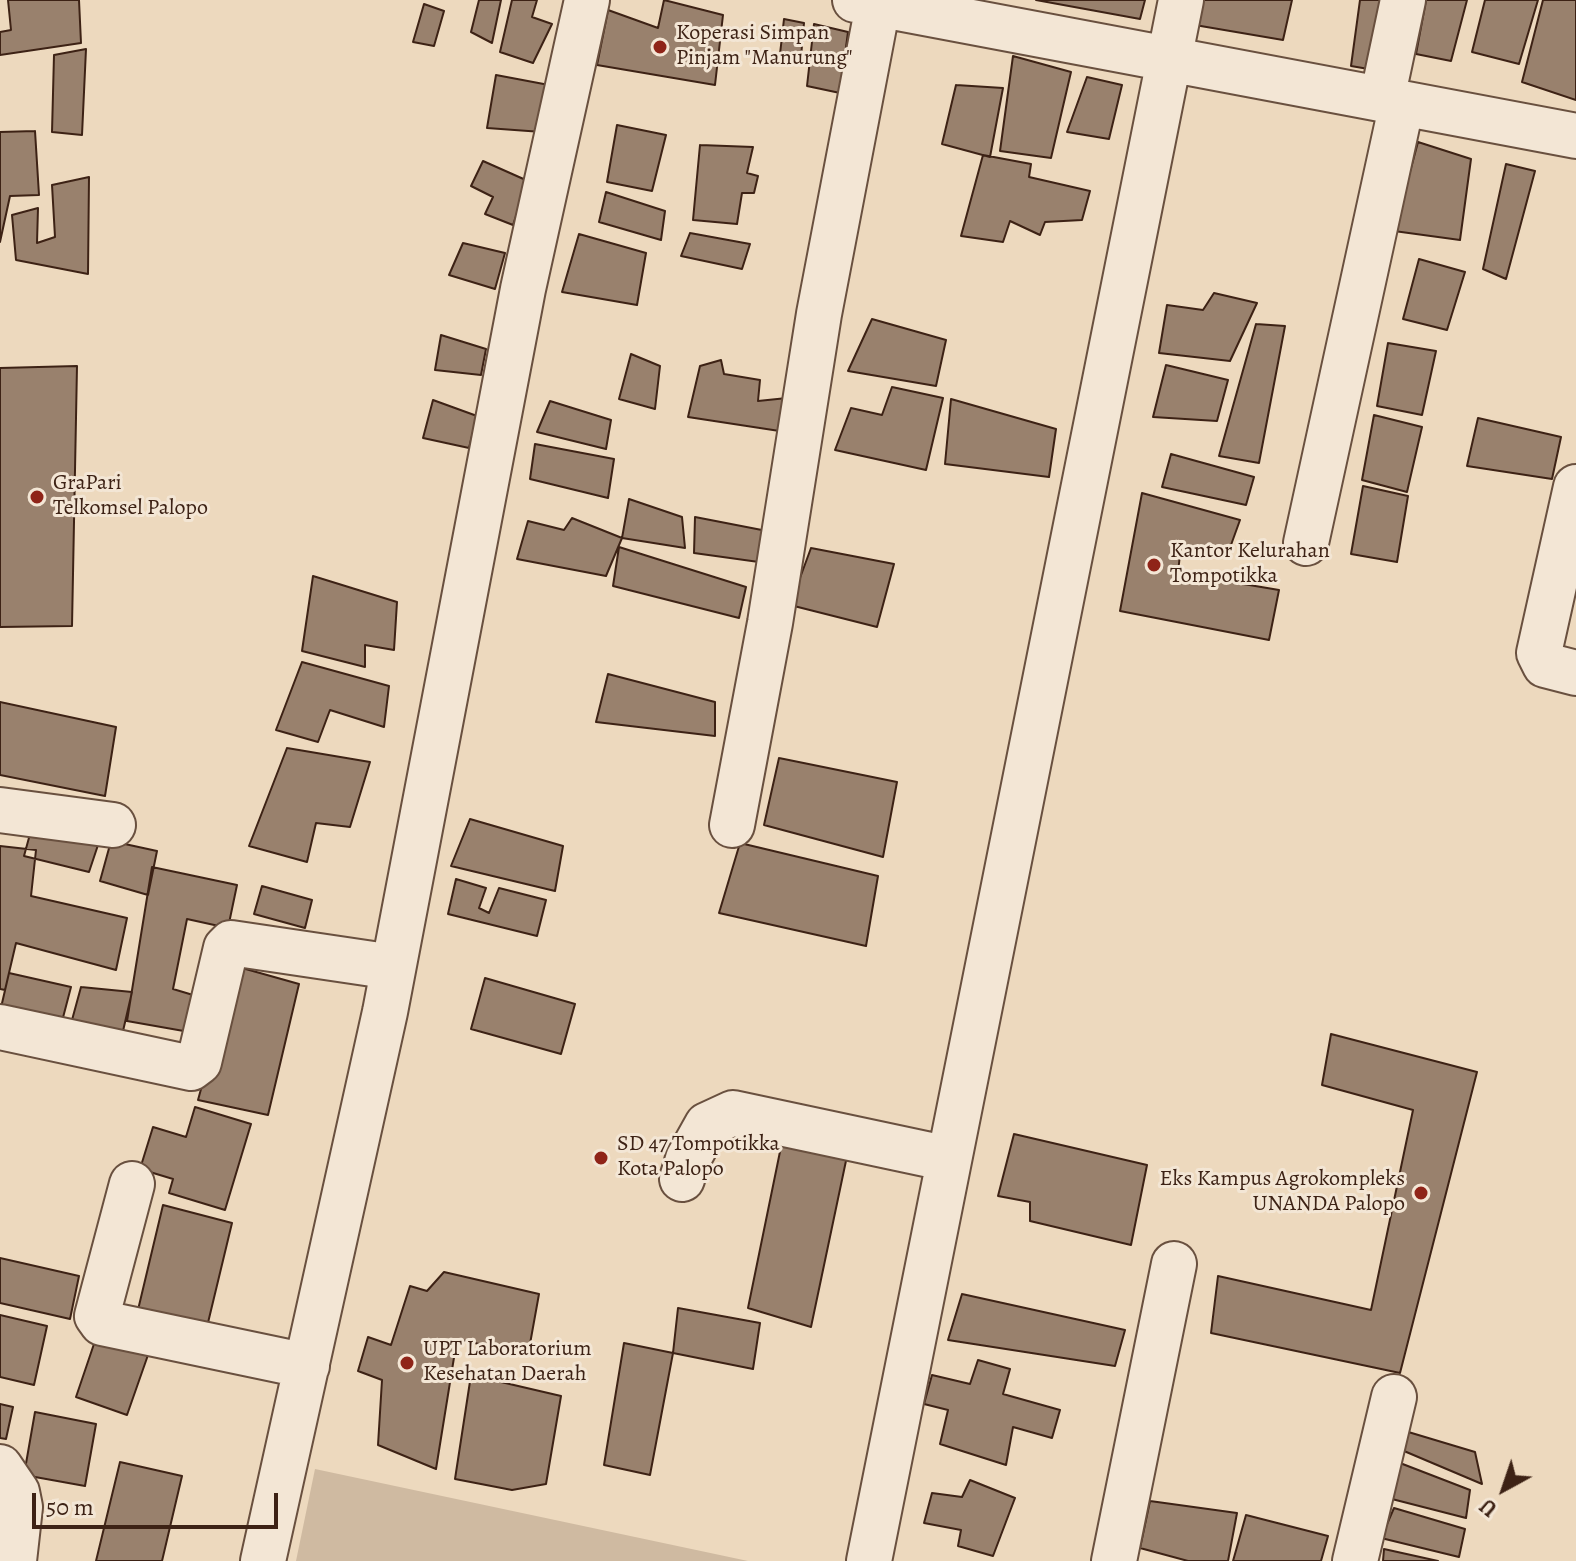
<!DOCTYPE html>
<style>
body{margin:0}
#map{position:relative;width:1576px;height:1561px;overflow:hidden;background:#edd9be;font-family:Alegreya,serif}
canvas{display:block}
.north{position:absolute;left:1464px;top:1449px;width:80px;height:80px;-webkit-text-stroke:6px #f3e6d5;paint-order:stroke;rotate:220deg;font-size:22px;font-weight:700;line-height:32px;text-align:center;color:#3d2215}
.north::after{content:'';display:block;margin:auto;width:28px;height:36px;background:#3d2215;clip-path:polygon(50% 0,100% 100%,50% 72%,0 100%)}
.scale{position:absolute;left:32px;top:1493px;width:246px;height:36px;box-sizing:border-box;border:4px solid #3d2215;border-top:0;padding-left:10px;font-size:24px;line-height:28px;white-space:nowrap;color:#3d2215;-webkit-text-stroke:6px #f3e6d5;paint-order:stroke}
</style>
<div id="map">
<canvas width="1576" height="1561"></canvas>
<div class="north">U</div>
<div class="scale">50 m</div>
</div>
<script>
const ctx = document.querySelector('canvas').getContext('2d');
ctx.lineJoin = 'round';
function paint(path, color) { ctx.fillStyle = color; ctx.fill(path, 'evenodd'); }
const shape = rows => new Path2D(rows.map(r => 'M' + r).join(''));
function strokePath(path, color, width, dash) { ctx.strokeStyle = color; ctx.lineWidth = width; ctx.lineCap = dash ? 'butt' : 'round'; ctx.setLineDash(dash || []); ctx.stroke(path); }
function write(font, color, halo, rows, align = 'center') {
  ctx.font = font + ' Alegreya,serif'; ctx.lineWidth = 6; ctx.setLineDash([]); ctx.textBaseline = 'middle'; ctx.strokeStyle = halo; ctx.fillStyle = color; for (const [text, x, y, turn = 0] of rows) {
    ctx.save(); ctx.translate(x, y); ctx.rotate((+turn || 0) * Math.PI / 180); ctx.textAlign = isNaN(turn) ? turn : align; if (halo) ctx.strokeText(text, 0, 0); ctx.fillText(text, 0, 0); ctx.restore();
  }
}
paint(shape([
 [315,1469,748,1561,296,1561]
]), '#cfbaa1');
const building = shape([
 [8,0,79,0,81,43,0,55,0,32,11,30,8,0],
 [479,0,501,0,492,43,471,32,479,0],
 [512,0,537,0,532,17,552,24,533,63,500,52,512,0],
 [664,0,723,15,715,85,597,65,608,10,658,28,664,0],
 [1036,0,1145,0,1140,19,1036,0],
 [1193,0,1292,0,1283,40,1189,24,1193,0],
 [1360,0,1396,0,1380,71,1351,66,1360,0],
 [1426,0,1467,0,1451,61,1416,54,1426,0],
 [1485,0,1538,0,1519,64,1472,52,1485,0],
 [1543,0,1576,0,1576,100,1522,82,1543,0],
 [424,4,444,11,434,46,413,42,424,4],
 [784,19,804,23,801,57,780,54,784,19],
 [814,24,848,32,840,93,807,86,814,24],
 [86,49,82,135,52,132,54,55,86,49],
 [1013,56,1071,72,1051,158,1000,151,1013,56],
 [496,75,549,85,542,132,487,128,496,75],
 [1087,77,1122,85,1109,139,1067,132,1087,77],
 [956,85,1003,88,990,157,942,144,956,85],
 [617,125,666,135,652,191,607,182,617,125],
 [35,131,39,195,10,196,0,242,0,132,35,131],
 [1418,142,1471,159,1460,240,1394,231,1418,142],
 [700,145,753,147,747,173,758,176,754,193,742,193,737,224,693,220,700,145],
 [983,155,1031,164,1029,177,1090,191,1082,220,1045,222,1040,235,1010,221,1003,242,961,236,983,155],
 [483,161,528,181,513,225,485,214,493,197,471,186,483,161],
 [1506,164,1535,171,1506,279,1483,269,1506,164],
 [89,177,88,274,16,260,12,215,38,208,37,243,55,237,52,185,89,177],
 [606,192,665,211,661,240,599,222,606,192],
 [690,233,750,244,742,269,681,256,690,233],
 [579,234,646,253,637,305,562,292,579,234],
 [463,243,505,253,495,289,449,275,463,243],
 [1419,259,1465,272,1447,330,1403,319,1419,259],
 [1214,293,1257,303,1230,361,1159,353,1167,305,1203,310,1214,293],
 [872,319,946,340,936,386,848,371,872,319],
 [1256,324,1285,326,1259,463,1219,456,1256,324],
 [441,335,486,349,481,375,435,370,441,335],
 [1388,343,1436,351,1422,415,1377,406,1388,343],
 [631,354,660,366,655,409,619,399,631,354],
 [721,360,724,374,760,380,758,401,787,398,786,432,688,417,700,366,721,360],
 [1166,365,1228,380,1217,421,1153,417,1166,365],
 [77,366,72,626,0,627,0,368,77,366],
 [892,387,943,398,926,470,835,450,851,408,882,415,892,387],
 [951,399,1056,429,1049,477,945,464,951,399],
 [433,400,477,416,469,448,423,438,433,400],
 [550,401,611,420,606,449,537,432,550,401],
 [1374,415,1422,427,1407,492,1362,480,1374,415],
 [1478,418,1561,437,1552,479,1467,466,1478,418],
 [535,444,614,459,608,498,530,479,535,444],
 [1171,454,1254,477,1246,505,1162,487,1171,454],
 [1363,486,1408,496,1397,562,1351,554,1363,486],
 [1142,493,1240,520,1227,556,1181,545,1178,573,1279,590,1269,640,1120,611,1142,493],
 [629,499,682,517,685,548,622,538,629,499],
 [695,517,767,531,766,563,694,553,695,517],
 [572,518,622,538,606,576,517,559,528,521,564,530,572,518],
 [619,547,746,587,739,618,613,586,619,547],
 [811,548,894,564,877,627,790,605,811,548],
 [313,576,397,602,394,650,365,645,365,667,302,651,313,576],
 [302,662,389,686,384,727,330,710,318,742,276,730,302,662],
 [608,674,715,702,715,736,596,722,608,674],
 [0,702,116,727,105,796,0,775,0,702],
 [287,748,370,762,350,827,316,823,307,862,249,846,287,748],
 [779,758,897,782,883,857,764,825,779,758],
 [470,819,563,846,555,891,451,866,470,819],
 [33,823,101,836,89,872,24,856,33,823],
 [111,841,157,851,148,895,100,881,111,841],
 [740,843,878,876,866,946,719,913,740,843],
 [0,846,36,850,31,896,127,918,116,970,16,943,5,990,0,989,0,846],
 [152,867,237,885,228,928,187,919,173,989,203,998,195,1033,127,1021,152,867],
 [456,879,486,888,479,908,489,913,499,888,546,900,537,936,448,914,456,879],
 [262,886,312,900,305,928,254,914,262,886],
 [235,966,299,984,268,1115,198,1100,235,966],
 [9,973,71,987,60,1029,0,1012,9,973],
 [485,978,575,1004,561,1054,471,1029,485,978],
 [81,987,132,992,120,1044,69,1031,81,987],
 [1331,1034,1477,1072,1400,1373,1211,1333,1218,1276,1371,1310,1413,1110,1322,1085,1331,1034],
 [195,1107,251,1124,225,1210,169,1193,173,1179,140,1169,153,1127,186,1137,195,1107],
 [1014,1134,1147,1165,1131,1245,1030,1221,1030,1202,998,1196,1014,1134],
 [783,1137,847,1156,811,1327,748,1308,783,1137],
 [163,1205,232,1223,206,1331,137,1314,163,1205],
 [0,1258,79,1276,70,1319,0,1303,0,1258],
 [444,1272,539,1294,528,1355,457,1339,436,1469,378,1445,382,1380,358,1371,368,1337,391,1345,410,1286,427,1291,444,1272],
 [962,1294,1125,1330,1115,1366,948,1340,962,1294],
 [678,1308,760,1323,753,1369,673,1353,678,1308],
 [0,1315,47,1326,34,1385,0,1377,0,1315],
 [96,1338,148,1355,127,1415,76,1397,96,1338],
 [624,1343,673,1353,650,1475,604,1465,624,1343],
 [978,1360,1010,1369,1003,1394,1060,1410,1052,1438,1013,1427,1006,1465,940,1444,948,1410,924,1404,932,1375,970,1384,978,1360],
 [471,1375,561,1396,546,1484,512,1490,455,1479,471,1375],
 [0,1404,13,1407,6,1439,0,1438,0,1404],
 [35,1412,96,1424,85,1486,24,1475,35,1412],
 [1405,1431,1475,1452,1482,1484,1404,1451,1405,1431],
 [120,1462,182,1476,162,1561,96,1561,120,1462],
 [1400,1463,1470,1490,1466,1518,1388,1498,1400,1463],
 [970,1480,1015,1498,993,1556,958,1546,961,1530,924,1523,932,1493,962,1497,970,1480],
 [1150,1501,1237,1513,1228,1561,1188,1561,1140,1548,1150,1501],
 [1394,1508,1465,1529,1459,1557,1381,1538,1394,1508],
 [1246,1515,1328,1536,1321,1561,1233,1561,1246,1515],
 [1384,1549,1438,1561,1383,1561,1384,1549]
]);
paint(building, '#99816d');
strokePath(building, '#3d2215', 2);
const minor = shape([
 [855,0,1576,136],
 [1382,99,1403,0],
 [1576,487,1539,653,1545,665,1576,673],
 [1306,543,1402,103],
 [0,810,113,825],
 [732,825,770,623,819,314,879,0],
 [0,1027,191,1068,199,1062,226,948,231,943,393,967],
 [682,1179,688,1159,707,1125,733,1113,949,1159],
 [132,1184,97,1316,102,1323,307,1366],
 [0,1467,17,1492,20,1507,14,1561],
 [263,1561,385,1012,523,289,587,0],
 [869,1561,1181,0],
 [1114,1561,1174,1264],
 [1355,1561,1394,1397]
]);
strokePath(minor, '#69503f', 48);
strokePath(minor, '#f3e6d5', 44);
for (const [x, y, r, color] of [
 [660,47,8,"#8f2418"],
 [37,497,8,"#8f2418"],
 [1154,565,8,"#8f2418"],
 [601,1158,8,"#8f2418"],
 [1421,1193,8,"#8f2418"],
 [407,1363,8,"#8f2418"]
]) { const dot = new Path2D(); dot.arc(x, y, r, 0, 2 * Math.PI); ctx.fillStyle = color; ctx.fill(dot); strokePath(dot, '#f3e6d5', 3); }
write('22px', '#3d2215', '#f3e6d5', [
 ["Koperasi Simpan",676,34],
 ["Pinjam \"Manurung\"",676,59],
 ["GraPari",53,484],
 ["Telkomsel Palopo",53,509],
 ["Kantor Kelurahan",1170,552],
 ["Tompotikka",1170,577],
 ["SD 47 Tompotikka",617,1145],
 ["Kota Palopo",617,1170],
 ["Eks Kampus Agrokompleks",1405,1180,"right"],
 ["UNANDA Palopo",1405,1205,"right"],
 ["UPT Laboratorium",423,1350],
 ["Kesehatan Daerah",423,1375]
], 'left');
</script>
